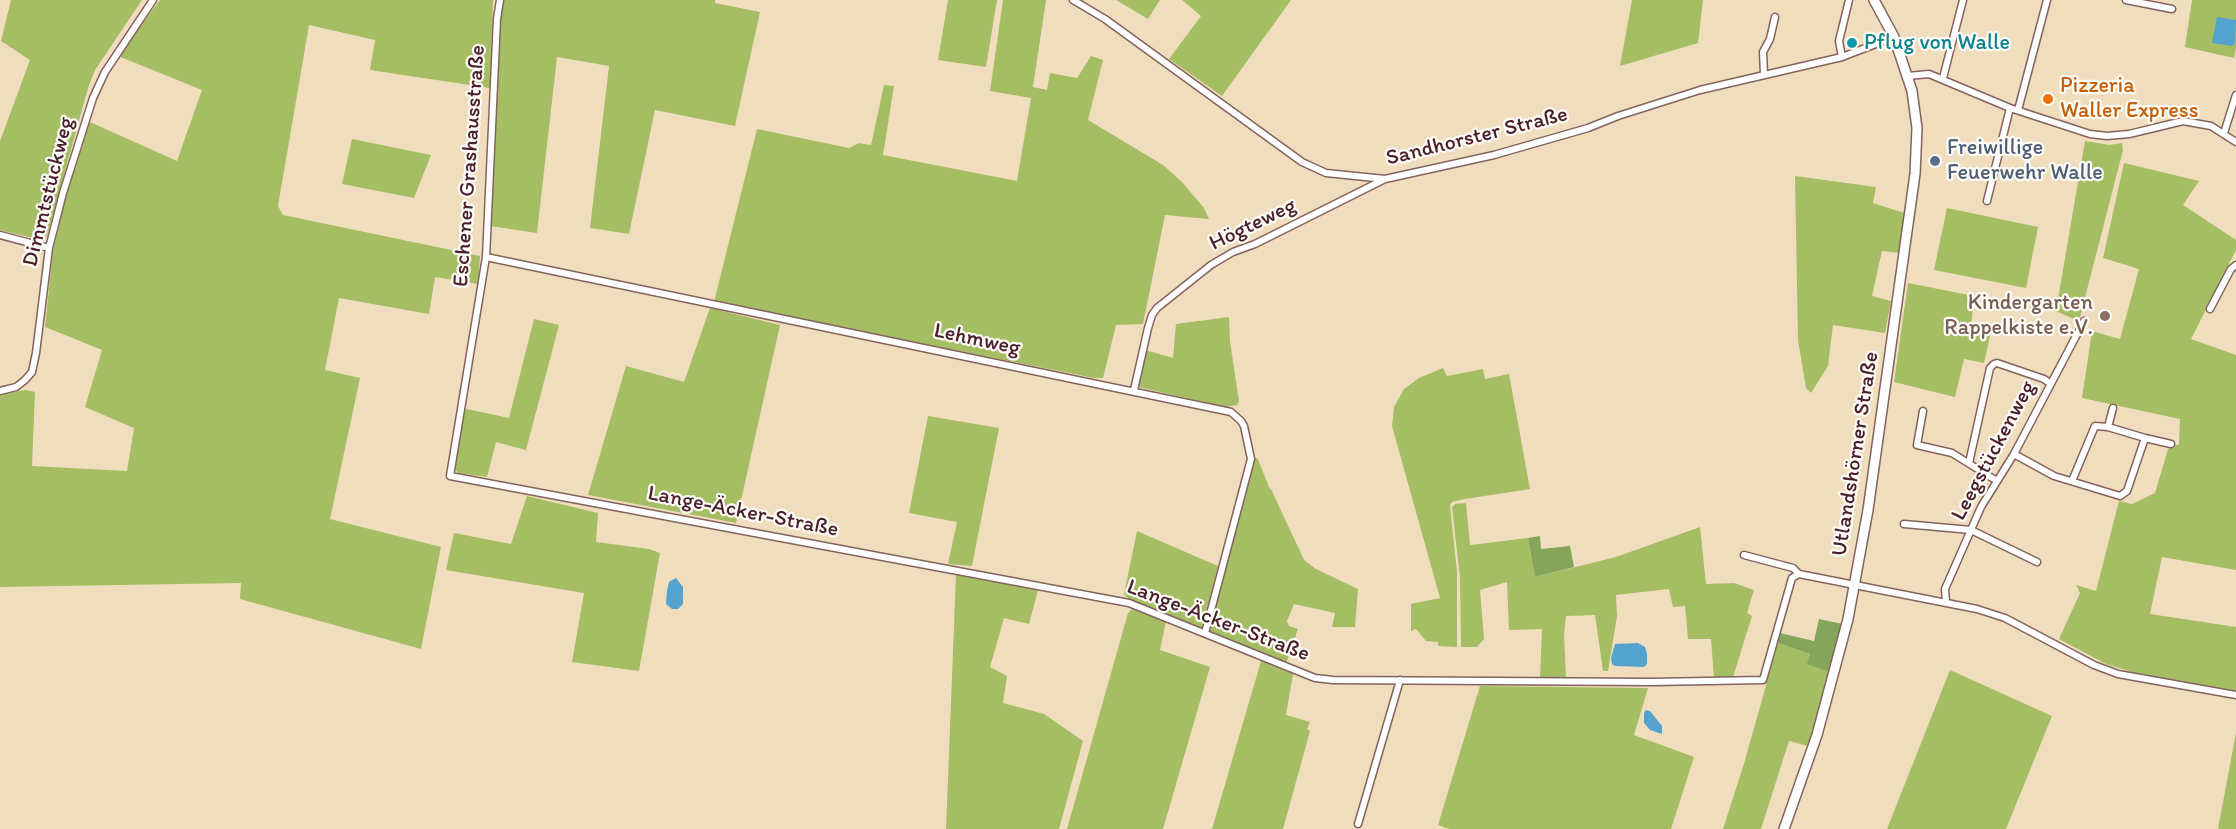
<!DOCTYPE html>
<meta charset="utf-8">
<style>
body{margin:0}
canvas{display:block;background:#f0ddbd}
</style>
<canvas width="2236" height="829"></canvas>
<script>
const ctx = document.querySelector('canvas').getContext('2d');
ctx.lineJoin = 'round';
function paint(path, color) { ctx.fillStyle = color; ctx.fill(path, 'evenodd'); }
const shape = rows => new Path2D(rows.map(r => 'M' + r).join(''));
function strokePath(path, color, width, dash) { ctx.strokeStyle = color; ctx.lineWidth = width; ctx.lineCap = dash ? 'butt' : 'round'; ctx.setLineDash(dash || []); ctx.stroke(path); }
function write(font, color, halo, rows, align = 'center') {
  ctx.font = font + ' Itim,sans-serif'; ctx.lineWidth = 4.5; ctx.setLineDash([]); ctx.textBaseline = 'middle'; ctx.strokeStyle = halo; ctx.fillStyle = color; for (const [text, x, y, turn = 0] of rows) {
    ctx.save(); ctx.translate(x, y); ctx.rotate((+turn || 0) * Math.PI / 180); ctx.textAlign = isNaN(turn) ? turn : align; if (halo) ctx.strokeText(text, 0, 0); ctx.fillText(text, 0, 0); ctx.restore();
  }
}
paint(shape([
 [11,0,142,0,95,70,88,88,47,236,37,239,0,230,0,141,30,60,1,41],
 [160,0,493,0,490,88,370,70,375,40,309,25,278,206,283,215,480,256,478,284,435,277,429,314,339,298,325,370,360,378,330,519,441,547,421,649,240,599,241,583,0,587,0,394,25,390,35,392,32,466,127,471,134,428,85,407,102,350,45,327,53,251,65,200,90,122,177,161,202,90,118,56],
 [503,0,715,0,715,3,760,12,735,126,655,110,629,234,590,228,609,66,557,57,537,233,490,226,500,17],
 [948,0,997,0,986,67,938,60],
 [1003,0,1046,0,1033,87,1047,90,1050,73,1077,78,1091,56,1103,60,1088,120,1163,165,1182,182,1204,208,1209,219,1165,215,1143,324,1116,325,1103,378,1094,378,714,302,757,129,849,148,859,143,871,145,884,85,894,86,883,155,1017,181,1031,98,990,91],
 [1116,0,1160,0,1148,19],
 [1182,0,1291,0,1222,96,1169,59,1201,16],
 [1632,0,1703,0,1698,43,1620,66],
 [2192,0,2236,0,2236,47,2234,58,2185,47],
 [352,139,431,155,414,198,342,184],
 [2085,141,2109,145,2122,143,2123,150,2080,317,2076,320,2056,311],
 [2124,163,2199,181,2183,205,2236,240,2236,250,2191,339,2236,355,2236,570,2162,557,2150,614,2236,627,2236,691,2152,678,2106,664,2059,639,2080,593,2076,585,2096,591,2119,501,2132,504,2155,493,2168,449,2179,444,2180,419,2082,398,2092,331,2120,339,2139,269,2103,258],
 [1795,176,1876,187,1873,203,1904,213,1900,253,1882,251,1872,296,1891,301,1885,333,1833,325,1828,366,1811,393,1806,388,1798,340],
 [1947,208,2038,227,2026,288,1934,270],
 [1908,283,1974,296,1971,328,1991,332,1984,363,1964,359,1955,397,1894,382],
 [710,308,780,325,736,523,588,495,626,366,684,382],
 [1229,317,1230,342,1239,401,1237,405,1226,407,1138,387,1137,383,1145,350,1173,358,1176,324],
 [534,319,559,325,526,450,496,442,487,477,458,473,453,467,462,408,509,418],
 [1443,368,1447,376,1483,369,1485,379,1509,374,1530,489,1465,499,1452,502,1450,505,1457,572,1457,647,1438,646,1438,642,1426,641,1416,629,1411,631,1411,604,1440,598,1392,426,1394,407,1404,389,1419,378],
 [928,416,999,428,972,566,948,564,957,522,909,513],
 [1254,457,1258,459,1269,487,1271,489,1304,560,1316,569,1358,589,1355,627,1332,627,1335,613,1294,604,1287,621,1289,626,1298,629,1286,664,1210,633,1209,627],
 [527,496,598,513,596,542,649,549,660,553,639,671,572,662,584,593,446,570,454,533,511,544],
 [1466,503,1470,545,1528,538,1535,577,1616,557,1700,527,1706,584,1734,583,1754,590,1747,613,1752,616,1733,677,1714,678,1711,639,1688,639,1685,606,1673,607,1669,589,1616,595,1617,616,1608,671,1603,671,1595,615,1566,616,1564,635,1566,678,1540,678,1542,629,1509,630,1507,582,1480,590,1484,639,1477,647,1461,647,1460,578,1452,507,1455,504],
 [1137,531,1218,566,1202,627,1197,627,1129,599,1124,594],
 [956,575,1038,590,1029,624,1004,618,990,667,1007,676,1003,703,1044,714,1083,741,1059,829,946,829],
 [1132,609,1166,621,1160,650,1210,667,1163,829,1067,829,1128,613],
 [1778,643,1810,654,1830,672,1815,725,1808,746,1789,741,1761,829,1723,829,1743,767],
 [1261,661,1293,674,1286,715,1310,722,1307,729,1310,731,1283,829,1212,829],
 [1950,670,2052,716,2006,829,1887,829],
 [1480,686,1648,688,1634,735,1694,757,1671,829,1449,829,1438,825],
 [2236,733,2236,829,2218,829]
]), '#a5be64');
paint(shape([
 [1540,536,1541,549,1570,546,1574,567,1535,577,1528,538],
 [1819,619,1843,624,1830,672,1807,664,1810,654,1778,643,1780,633,1814,641]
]), '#84a55a');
paint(shape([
 [2217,17,2236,20,2235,43,2232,46,2212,43],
 [676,578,683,587,683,604,678,609,672,609,666,604,667,591,669,582],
 [1638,643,1645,647,1647,654,1647,664,1644,667,1615,666,1612,664,1611,658,1615,644],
 [1646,710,1650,711,1662,726,1662,734,1650,730,1644,723,1644,713]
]), '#54a3ce');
const street = shape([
 [500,0,497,19,486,257,450,476,1129,603,1315,678,1333,680,1652,682,1763,680,1792,578,1799,574,1977,609,2005,618,2094,665,2118,674,2236,695],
 [1073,0,1105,19,1302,162,1326,173,1385,179,1494,155,1588,128,1618,116,1700,90,1842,57,1894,37],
 [2126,0,2172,9],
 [1842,57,1839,41,1849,0],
 [1764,74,1763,52,1770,39,1775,17],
 [1908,76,1929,74,2010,108,2090,134,2107,136,2129,134,2183,121,2211,126,2236,142],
 [1943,78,1963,0],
 [2018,110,2047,0],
 [2224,133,2236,95],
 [1987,201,2010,108],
 [0,235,49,248],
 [486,257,1231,412,1241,421,1244,426,1251,459,1205,633],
 [2210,309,2231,269,2236,265],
 [1134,390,1148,328,1152,315,1157,308,1211,265,1233,252,1255,244,1385,179],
 [0,391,16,387,25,380,32,372,36,353,49,248,63,193,93,98,105,72,153,0],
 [1923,411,1917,445,1952,453,1997,481],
 [2108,427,2113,408],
 [2145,438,2171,444],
 [2014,454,2054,476,2120,496,2127,491,2145,438,2108,427,2095,426,2072,481],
 [1969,463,1990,368,1994,364,1997,363,2044,379,2051,384],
 [1904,524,1971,530,2037,562],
 [1744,555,1793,568,1799,574],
 [1946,602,1945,589,1981,507,2014,454,2084,321],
 [1358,824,1400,680]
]);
const secondary = shape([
 [1784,829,1817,735,1848,619,1868,510,1915,174,1917,128,1912,91,1894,37,1874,0]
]);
strokePath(street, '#84625e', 9);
strokePath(secondary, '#84625e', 12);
strokePath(street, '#fff', 6);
strokePath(secondary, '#fff', 9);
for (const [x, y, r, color] of [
 [1852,43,6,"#0f9aa8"],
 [2048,99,6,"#e8710a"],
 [1935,161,6,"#5c6f8a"],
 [2105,316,6,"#8d6e63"]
]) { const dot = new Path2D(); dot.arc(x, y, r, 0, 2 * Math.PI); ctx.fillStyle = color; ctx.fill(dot); strokePath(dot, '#fdfcf7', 2); }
write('22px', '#0d838f', '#fdfcf7', [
 ["Pflug von Walle",1864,43]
], 'left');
write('22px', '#c56008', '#fdfcf7', [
 ["Pizzeria",2060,86],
 ["Waller Express",2060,111]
], 'left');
write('22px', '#4a1f2b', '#fdfcf7', [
 ["Sandhorster Straße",1477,137,-14],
 ["Eschener Grashausstraße",470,166,-86],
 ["Dimmtstückweg",49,192,-76],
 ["Högteweg",1253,225,-26],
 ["Lehmweg",977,340,12],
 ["Leegstückenweg",1994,451,-62],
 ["Utlandshörner Straße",1856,454,-81],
 ["Lange-Äcker-Straße",743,512,11],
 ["Lange-Äcker-Straße",1218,621,21]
]);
write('22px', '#4e5e75', '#fdfcf7', [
 ["Freiwillige",1947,148],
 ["Feuerwehr Walle",1947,173]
], 'left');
write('22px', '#785e54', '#fdfcf7', [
 ["Kindergarten",2093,303],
 ["Rappelkiste e.V.",2093,328]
], 'right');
</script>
